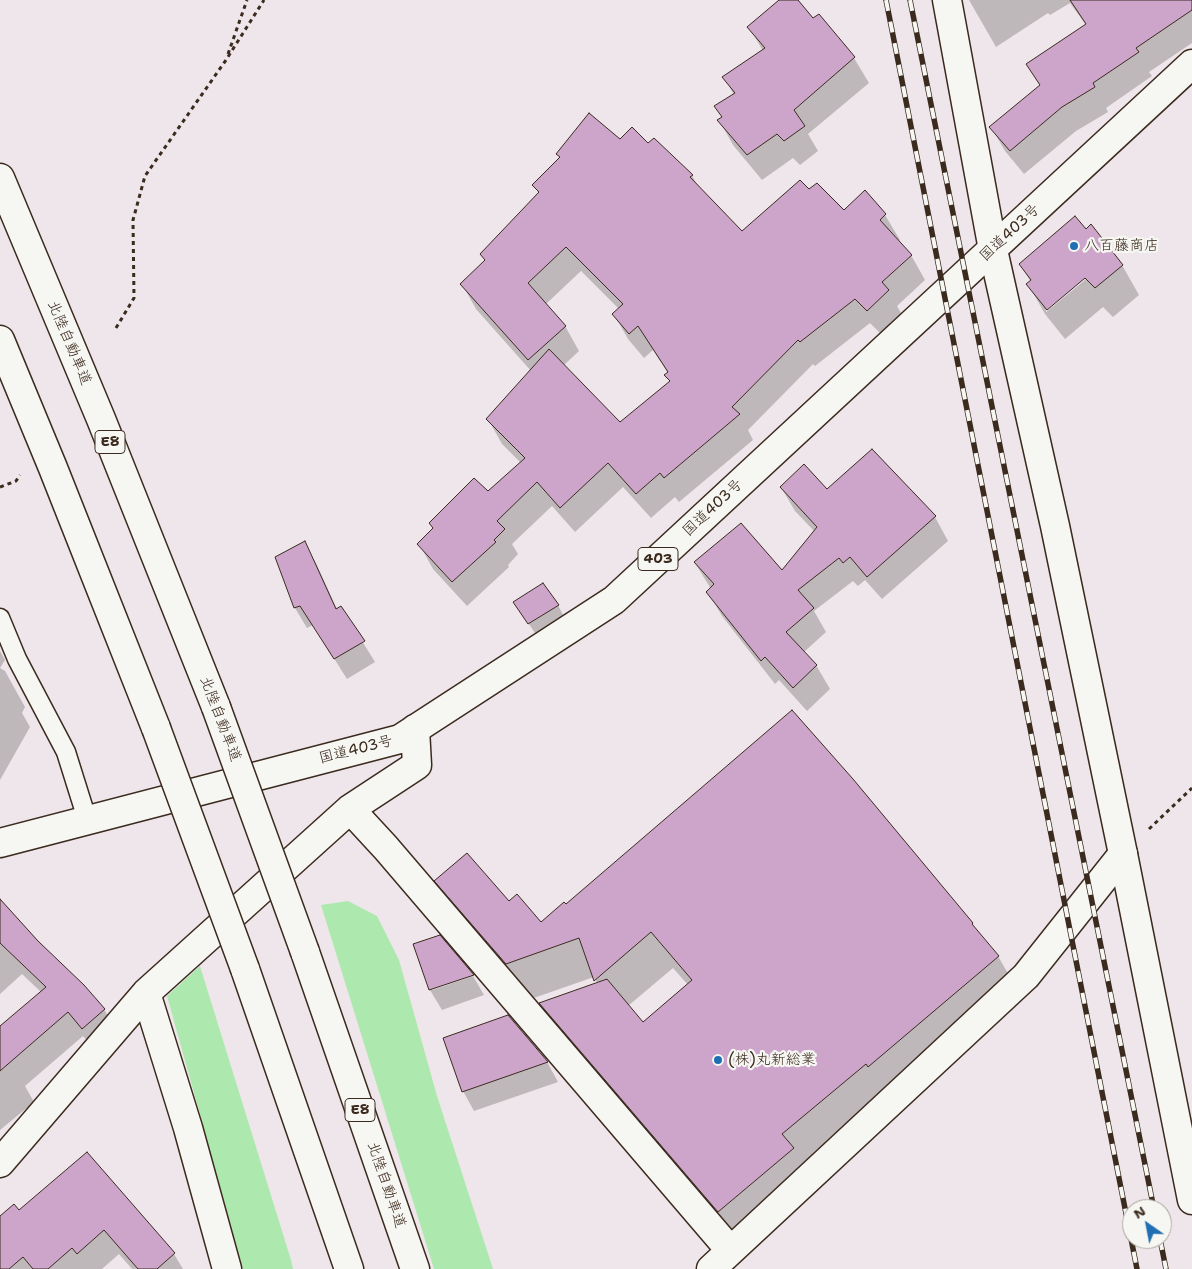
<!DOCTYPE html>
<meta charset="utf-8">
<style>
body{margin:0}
#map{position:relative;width:1192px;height:1269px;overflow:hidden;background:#eee6ea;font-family:"Shantell Sans",sans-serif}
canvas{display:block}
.north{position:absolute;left:1122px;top:1199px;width:50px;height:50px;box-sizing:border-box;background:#f6f6f2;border:1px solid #aba49d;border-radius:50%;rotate:327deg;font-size:14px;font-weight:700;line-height:20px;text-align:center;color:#3b2a1e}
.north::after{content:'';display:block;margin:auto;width:18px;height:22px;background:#1f6fb2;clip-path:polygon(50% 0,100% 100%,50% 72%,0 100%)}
</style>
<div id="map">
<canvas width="1192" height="1269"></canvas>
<div class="north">N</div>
</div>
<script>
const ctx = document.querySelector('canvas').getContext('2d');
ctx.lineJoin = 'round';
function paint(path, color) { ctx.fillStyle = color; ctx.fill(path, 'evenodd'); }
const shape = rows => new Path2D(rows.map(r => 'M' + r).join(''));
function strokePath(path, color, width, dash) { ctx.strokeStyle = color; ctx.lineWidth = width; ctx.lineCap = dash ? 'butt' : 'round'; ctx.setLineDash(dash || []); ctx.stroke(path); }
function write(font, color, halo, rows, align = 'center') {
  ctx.font = font + ' "Shantell Sans","Klee One",sans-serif'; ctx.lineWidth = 4.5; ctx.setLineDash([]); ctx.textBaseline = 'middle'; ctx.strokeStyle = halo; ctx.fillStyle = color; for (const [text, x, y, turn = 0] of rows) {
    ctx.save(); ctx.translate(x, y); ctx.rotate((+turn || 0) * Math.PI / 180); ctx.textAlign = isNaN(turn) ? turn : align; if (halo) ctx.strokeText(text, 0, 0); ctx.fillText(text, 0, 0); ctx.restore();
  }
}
paint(shape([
 [348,901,377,916,399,960,437,1096,493,1269,434,1269,321,905],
 [200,966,291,1260,293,1269,243,1269,167,996]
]), '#ade9ae');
paint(shape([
 [781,0,796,0,813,20,819,16,854,58,869,83,808,134,818,151,800,165,793,158,762,180,733,145,719,120,723,118,734,95,724,77,763,51,749,27],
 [969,0,1192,0,1192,43,1149,72,1152,76,1106,108,1108,112,1076,131,1024,174,1005,151,991,127,1040,86,1027,65,1086,25,1070,3,1050,15,1048,13,996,47],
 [620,141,647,145,692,175,699,189,742,233,809,191,844,212,865,192,885,215,900,240,898,241,911,255,925,280,897,306,902,315,882,335,870,323,815,366,813,364,748,430,753,440,679,502,675,497,651,518,623,487,575,532,552,506,512,544,518,554,508,565,509,567,467,606,433,569,419,544,488,493,521,463,502,444,488,419,531,371,476,309,462,284,486,261,539,194,534,185,560,159,558,154],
 [581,271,619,309,614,314,628,339,644,358,653,350,668,373,666,375,670,382,620,423,563,366,579,351,565,326,546,304],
 [1086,231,1122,265,1139,295,1113,317,1103,307,1065,339,1045,314,1028,284,1031,282,1020,264],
 [1089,273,1091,275,1046,312,1046,309],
 [781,487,827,490,935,517,948,541,882,599,865,580,858,586,853,581,814,611,826,632,804,652,816,665,830,689,807,711,779,680,775,684,722,616,708,592,711,589,695,563,782,572,815,532,795,511],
 [304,543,316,563,337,609,341,607,375,662,347,679,313,625,307,628,295,608,276,558],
 [558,605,563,615,535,633,521,612],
 [0,651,5,660,0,668,5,671,25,707,22,713,30,727,0,780],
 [436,881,509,903,541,923,566,906,972,923,978,933,998,956,1019,993,740,1248,562,1040,541,1004,598,984,594,977,528,1000,457,918],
 [673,968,688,985,643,1024,628,1006],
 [0,901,104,1009,118,1034,97,1053,83,1036,25,1086,34,1102,0,1130,0,1028,41,992,22,974,0,994],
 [473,976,484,995,442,1010,430,990,432,988,432,990],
 [508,1016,547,1062,558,1082,474,1111,463,1091],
 [87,1153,174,1254,183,1269,132,1269,119,1254,102,1269,0,1269,0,1218,19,1212]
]), '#0003');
const building = shape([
 [779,0,798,0,813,18,819,14,855,57,794,110,805,126,784,141,777,134,747,155,717,120,722,117,714,106,735,93,722,77,765,48,747,27,779,0],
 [1070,0,1192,0,1192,10,1136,48,1139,52,1093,83,1095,87,1062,107,1010,151,989,127,1040,85,1026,64,1086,24,1070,0],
 [589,113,620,139,632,127,648,143,654,138,693,175,690,177,742,231,800,180,809,189,817,183,844,210,865,190,886,214,880,220,912,255,882,282,889,290,867,311,855,299,800,342,798,340,732,407,740,414,664,478,660,473,636,494,608,463,560,508,537,482,497,521,505,529,494,540,496,542,452,582,417,544,433,528,429,523,474,478,488,491,525,458,486,419,549,349,620,422,670,381,664,375,668,372,638,326,629,334,612,314,623,304,566,247,528,283,566,326,528,360,460,284,485,260,480,254,539,192,532,185,560,157,556,154,589,113],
 [1075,216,1086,229,1091,224,1123,265,1095,288,1085,278,1047,310,1026,284,1031,280,1019,264,1075,216],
 [872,449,936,516,867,577,850,557,843,563,839,558,798,590,814,608,786,632,817,665,793,688,765,657,761,661,706,592,714,584,694,562,741,523,782,570,817,527,780,487,804,464,827,489,872,449],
 [305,541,336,609,341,606,365,641,334,659,300,606,294,608,275,557,305,541],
 [543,583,559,605,528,624,513,602,543,583],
 [792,710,853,779,973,923,972,924,999,956,868,1067,866,1064,782,1134,794,1148,718,1212,539,1003,607,979,643,1022,692,980,651,932,594,981,579,938,506,964,434,881,467,853,509,901,517,894,541,922,564,902,566,904,792,710],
 [0,899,38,941,84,985,105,1009,82,1029,68,1012,0,1071,0,1026,46,987,0,943,0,899],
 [440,935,474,975,429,990,413,944,440,935],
 [508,1015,548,1062,462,1092,443,1038,508,1015],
 [87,1152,175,1253,157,1269,138,1269,104,1230,77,1254,72,1248,48,1269,33,1269,23,1257,9,1269,0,1269,0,1216,14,1204,19,1210,87,1152]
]);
paint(building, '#cda5cb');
strokePath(building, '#3b2a1e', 1);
const service = shape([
 [0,618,17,659,66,752,87,819]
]);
const minor = shape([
 [947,0,993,250],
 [350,809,386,848,730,1250],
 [146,993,188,1128,227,1269],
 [0,1163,146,993,350,809,417,765,415,729],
 [711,1269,1026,976,1123,854]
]);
const tertiary = shape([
 [993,250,1055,526,1123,854,1192,1200]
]);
const trunk = shape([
 [0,843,400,739,614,600,1192,64]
]);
const motorway = shape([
 [0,178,101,419,216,707],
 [0,340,53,468,156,728],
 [305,952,415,1269],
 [245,969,349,1269]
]);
strokePath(service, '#3b2a1e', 21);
strokePath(minor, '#3b2a1e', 31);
strokePath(tertiary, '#3b2a1e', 31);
strokePath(trunk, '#3b2a1e', 31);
strokePath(motorway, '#3b2a1e', 31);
strokePath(shape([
 [228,54,247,0],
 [116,328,134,298,133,220,145,176,226,60,264,0],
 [0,487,16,481,20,475],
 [1149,829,1192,788]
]), '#3b2a1e', 3, [4, 4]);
strokePath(service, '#f6f6f2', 18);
strokePath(minor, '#f6f6f2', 28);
strokePath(tertiary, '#f6f6f2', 28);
strokePath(trunk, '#f6f6f2', 28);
strokePath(motorway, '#f6f6f2', 28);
const rail = shape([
 [886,0,1137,1269],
 [910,0,1154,1209],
 [1160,1239,1166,1269]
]);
strokePath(rail, '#3b2a1e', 5.5);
strokePath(rail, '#f6f6f2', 4, [11]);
const motorwayBridge = shape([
 [216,707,305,952],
 [156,728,245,969]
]);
strokePath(motorwayBridge, '#3b2a1e', 31, []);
strokePath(motorwayBridge, '#f6f6f2', 28);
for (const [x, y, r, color] of [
 [1074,246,5,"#1f6fb2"],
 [718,1060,5,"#1f6fb2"]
]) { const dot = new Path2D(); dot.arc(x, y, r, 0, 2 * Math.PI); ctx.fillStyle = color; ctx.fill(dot); strokePath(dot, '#f6f6f2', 2); }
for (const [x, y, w] of [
 [110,442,30],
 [658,559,40],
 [360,1110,30]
]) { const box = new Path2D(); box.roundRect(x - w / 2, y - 11.5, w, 23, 4); ctx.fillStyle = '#f6f6f2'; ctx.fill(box); strokePath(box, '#3b2a1e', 1); }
write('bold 14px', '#3b2a1e', null, [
 ["E8",110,442],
 ["403",658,559],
 ["E8",360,1110]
]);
write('15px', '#3b2a1e', '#f6f6f2', [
 ["国道403号",1010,233,-43],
 ["北陸自動車道",69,343,67],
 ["国道403号",713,508,-43],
 ["北陸自動車道",220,719,69],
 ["国道403号",356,750,-14],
 ["北陸自動車道",386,1185,71]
]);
write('15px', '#3b2a1e', '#f6f6f2', [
 ["八百藤商店",1084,246],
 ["(株)丸新総業",728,1060]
], 'left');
</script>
